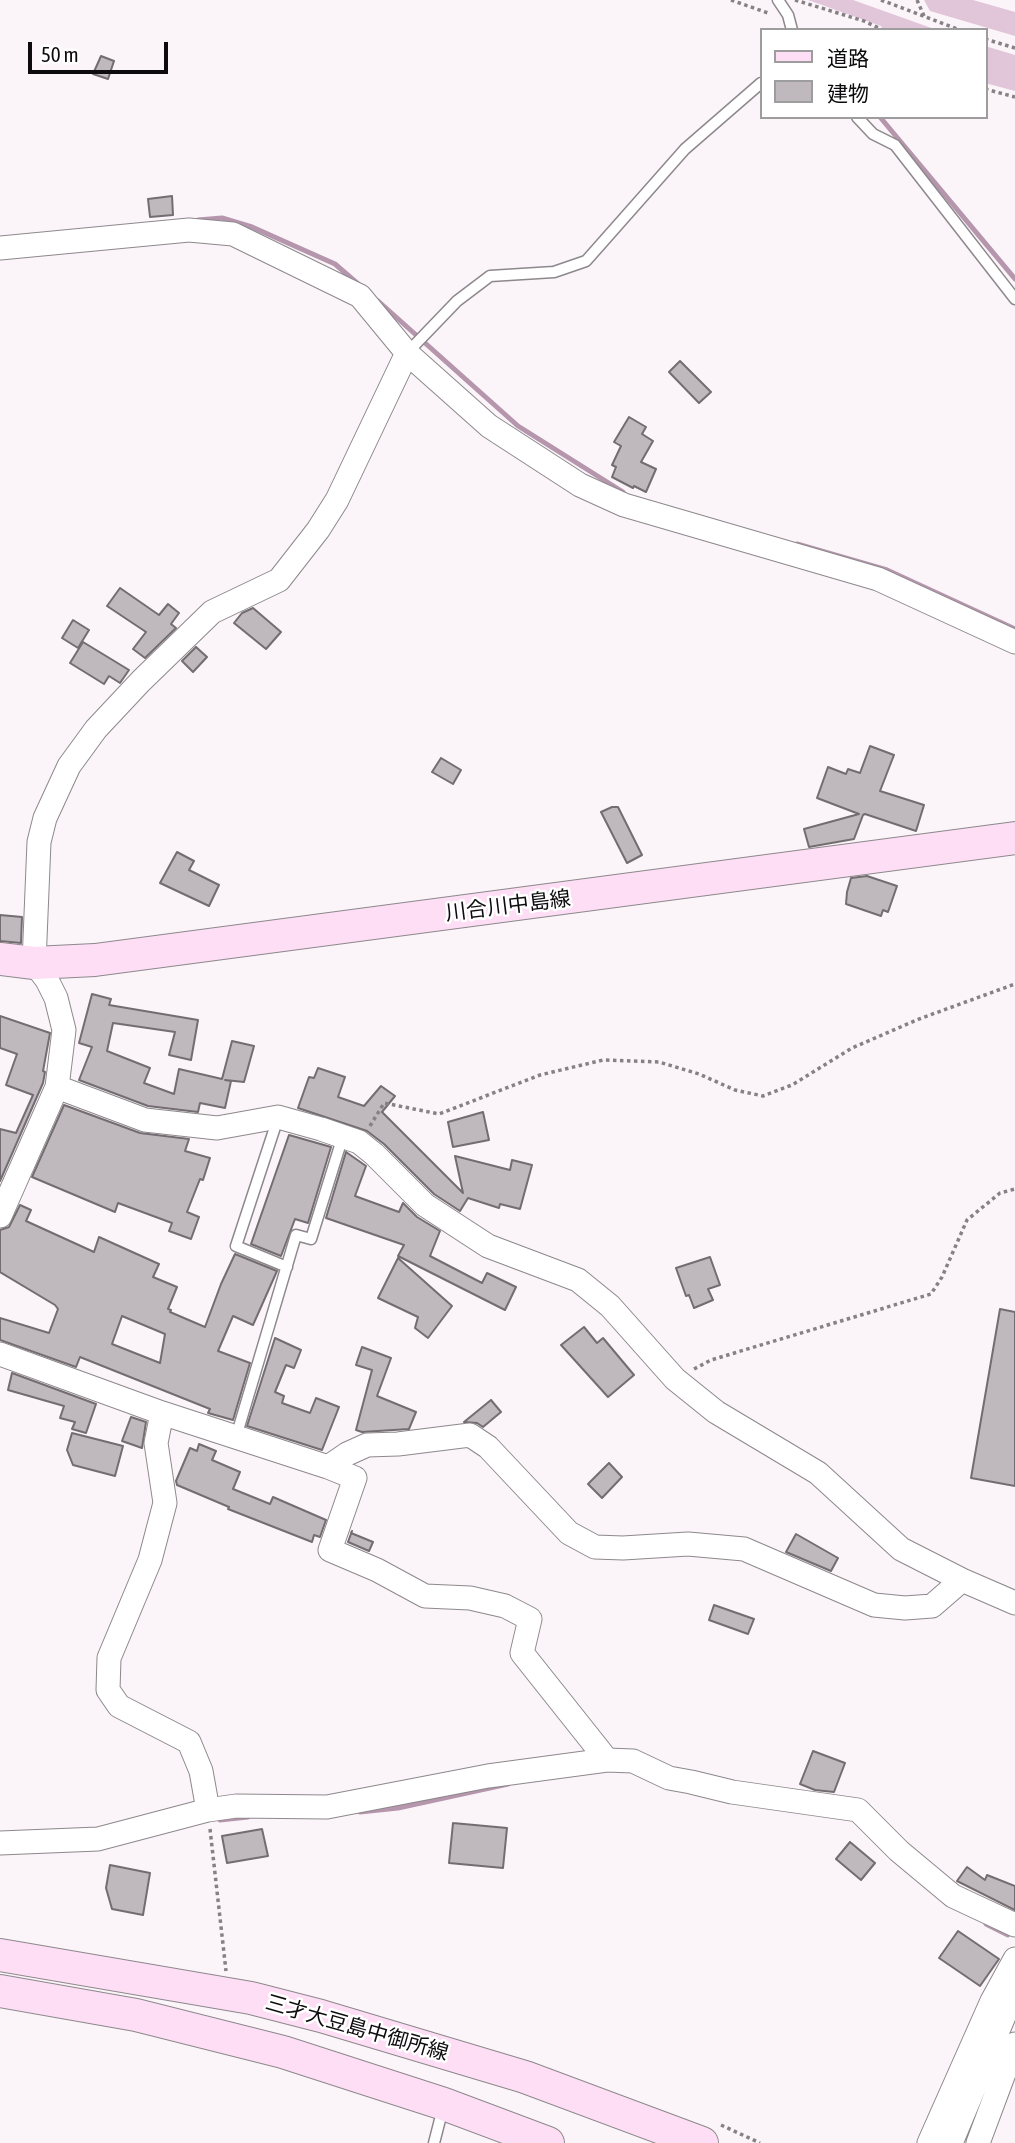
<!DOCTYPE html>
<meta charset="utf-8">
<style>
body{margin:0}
#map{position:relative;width:1015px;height:2143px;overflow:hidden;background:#fbf5f9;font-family:"Asap Condensed","Noto Sans JP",sans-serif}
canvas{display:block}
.legend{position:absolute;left:760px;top:28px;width:228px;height:91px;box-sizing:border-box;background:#fff;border:2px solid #9e9d9e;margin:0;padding:9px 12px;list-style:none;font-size:21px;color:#0d0b0d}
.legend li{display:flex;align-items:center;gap:14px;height:35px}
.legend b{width:35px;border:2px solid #9e9d9e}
.scale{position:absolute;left:28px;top:42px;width:140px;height:32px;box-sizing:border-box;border:4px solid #0d0b0d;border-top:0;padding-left:9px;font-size:21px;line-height:24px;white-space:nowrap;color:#0d0b0d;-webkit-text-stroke:5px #fff;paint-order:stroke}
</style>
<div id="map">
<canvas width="1015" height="2143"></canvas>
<ul class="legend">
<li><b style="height:9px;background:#fddef5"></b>道路</li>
<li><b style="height:19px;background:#bfb9bd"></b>建物</li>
</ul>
<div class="scale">50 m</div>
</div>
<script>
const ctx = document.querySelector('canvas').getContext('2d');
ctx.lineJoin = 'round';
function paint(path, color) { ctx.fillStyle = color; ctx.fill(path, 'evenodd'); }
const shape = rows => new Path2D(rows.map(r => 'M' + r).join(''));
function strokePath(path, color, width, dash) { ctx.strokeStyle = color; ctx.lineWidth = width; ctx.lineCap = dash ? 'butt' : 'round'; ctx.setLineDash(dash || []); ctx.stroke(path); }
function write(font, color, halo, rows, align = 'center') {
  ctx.font = font + ' "Asap Condensed","Noto Sans JP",sans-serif'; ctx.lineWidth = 5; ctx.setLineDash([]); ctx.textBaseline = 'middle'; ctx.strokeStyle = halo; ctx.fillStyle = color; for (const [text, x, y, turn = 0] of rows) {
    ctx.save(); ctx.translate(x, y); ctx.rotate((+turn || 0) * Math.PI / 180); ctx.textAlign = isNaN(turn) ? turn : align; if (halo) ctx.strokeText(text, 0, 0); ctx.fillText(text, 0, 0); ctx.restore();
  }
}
paint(shape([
 [808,0,853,0,937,30,884,30,881,26],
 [924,0,973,0,1015,12,1015,36,930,11],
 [985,46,1015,55,1015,91,985,83]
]), '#e1c5d9');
strokePath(shape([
 [880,117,1015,279],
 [198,220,222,218,252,227,335,264,357,283],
 [378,301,518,426,623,492],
 [797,544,887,570,1015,629],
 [360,1812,398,1808,508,1784],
 [220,1820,248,1817],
 [986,1924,1008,1935]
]), '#b596ac', 5);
const building = shape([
 [101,56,114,61,108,79,93,74,101,56],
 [172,196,173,215,150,217,148,199,172,196],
 [680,361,711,392,699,403,669,372,680,361],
 [629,417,646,427,642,434,653,441,641,462,656,469,646,492,634,486,633,488,612,477,616,467,612,465,621,446,614,442,629,417],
 [120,588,159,615,168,604,179,613,171,624,176,628,145,658,133,649,146,632,107,606,120,588],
 [253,608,281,632,266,649,234,623,242,613,253,608],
 [73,620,89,630,78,648,62,638,73,620],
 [83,642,129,670,120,683,109,676,104,684,70,663,83,642],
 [196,647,207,657,193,672,182,661,196,647],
 [870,746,894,755,880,791,924,805,916,831,865,814,863,815,854,839,809,847,804,829,859,814,817,798,828,767,846,774,848,769,860,773,870,746],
 [441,758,461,770,453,784,432,772,441,758],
 [612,807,618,807,642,855,627,863,601,812,612,807],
 [177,852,194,861,189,870,219,885,209,906,160,883,177,852],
 [867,876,897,886,888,912,883,910,881,916,846,904,847,892,851,878,867,876],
 [0,915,22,917,21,943,0,941,0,915],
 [92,994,111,999,109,1005,198,1020,191,1060,169,1055,175,1032,113,1023,107,1051,150,1068,144,1083,174,1094,179,1069,222,1079,232,1041,254,1046,244,1082,225,1080,231,1081,225,1108,200,1103,198,1112,148,1106,79,1080,92,1047,79,1043,92,994],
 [0,1016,50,1033,43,1071,45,1072,43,1083,0,1181,0,1129,16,1133,33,1095,6,1085,17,1054,0,1048,0,1016],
 [318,1068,345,1077,338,1097,364,1106,381,1086,395,1096,382,1112,463,1193,455,1156,510,1170,512,1160,532,1165,520,1209,500,1204,499,1208,468,1198,460,1211,434,1194,384,1144,367,1131,298,1108,309,1077,314,1078,318,1068],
 [64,1105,140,1133,189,1139,185,1151,210,1158,203,1180,200,1179,187,1212,199,1217,191,1239,169,1231,172,1223,118,1203,115,1212,32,1177,64,1105],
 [483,1112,489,1140,453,1147,448,1122,483,1112],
 [289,1135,331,1147,308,1223,295,1219,281,1256,251,1244,289,1135],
 [346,1152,366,1166,355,1196,399,1212,403,1203,417,1217,440,1231,430,1256,482,1283,487,1273,516,1287,505,1310,398,1256,404,1245,326,1218,346,1152],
 [20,1205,31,1210,26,1221,94,1252,99,1237,159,1264,153,1277,177,1287,168,1309,171,1310,170,1312,205,1327,221,1284,235,1254,277,1271,253,1325,233,1316,218,1351,250,1363,233,1420,208,1413,210,1409,80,1357,76,1367,0,1340,0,1318,49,1333,58,1309,55,1305,0,1272,0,1230,9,1227,20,1205],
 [122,1316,165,1334,160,1363,112,1344,122,1316],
 [710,1257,720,1285,708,1289,713,1300,694,1308,689,1295,686,1296,676,1268,710,1257],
 [398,1258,452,1306,428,1338,415,1328,418,1317,378,1298,398,1258],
 [1000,1309,1015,1312,1015,1486,971,1478,1000,1309],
 [584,1327,597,1343,603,1338,634,1375,608,1397,561,1345,584,1327],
 [275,1338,301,1350,294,1368,286,1365,275,1392,284,1396,282,1403,310,1413,316,1398,339,1407,322,1450,247,1426,275,1338],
 [362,1347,391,1358,377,1396,416,1412,409,1429,362,1432,356,1430,372,1370,356,1365,362,1347],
 [12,1373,96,1404,86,1433,72,1429,75,1422,60,1418,64,1406,8,1390,12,1373],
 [491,1400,501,1412,483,1427,477,1423,464,1422,491,1400],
 [131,1417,146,1422,142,1448,122,1441,131,1417],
 [72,1433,123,1446,115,1476,73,1465,67,1450,72,1433],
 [199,1444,216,1451,212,1460,240,1472,233,1489,270,1504,273,1497,326,1520,320,1537,314,1535,312,1542,228,1509,229,1507,177,1485,176,1481,190,1448,197,1451,199,1444],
 [609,1463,622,1477,602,1498,588,1484,609,1463],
 [352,1531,351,1533,373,1542,369,1551,348,1542,352,1531],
 [796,1534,838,1558,831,1571,786,1552,796,1534],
 [714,1605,754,1619,748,1634,709,1620,714,1605],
 [813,1751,845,1763,834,1792,815,1790,800,1784,813,1751],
 [453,1823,507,1828,503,1868,449,1863,453,1823],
 [262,1829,268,1856,227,1863,222,1836,262,1829],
 [850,1842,875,1863,861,1880,836,1859,850,1842],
 [110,1865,150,1873,143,1915,112,1909,106,1888,110,1865],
 [967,1867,985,1880,987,1875,1015,1886,1015,1910,957,1881,967,1867],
 [958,1931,999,1959,980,1986,939,1958,958,1931]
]);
paint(building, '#bfb9bd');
strokePath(building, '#736d71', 2);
const lane = shape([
 [778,0,788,15,792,30],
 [857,117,873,134,895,145,1015,299],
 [407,353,457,301,490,276,554,272,586,261,685,149,761,83],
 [278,1118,236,1246,287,1267],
 [236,1437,296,1235,311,1239,343,1136],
 [434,2143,443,2108]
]);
const street = shape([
 [0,248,189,230,233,234,360,296,407,353,489,426,580,485,624,505,878,579,1015,642],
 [57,1087,145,1120,217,1128,278,1117,321,1129,359,1142,374,1154,425,1205,488,1246,578,1280,610,1306,675,1379,716,1412,818,1473,901,1549,962,1580,1015,1603],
 [0,1216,57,1087,64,1030,56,998,47,980,34,963,39,842,45,818,69,766,96,729,141,681,212,612,279,580,318,530,337,500,407,353],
 [0,1354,162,1413,328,1467,355,1478,330,1550,377,1570,425,1596,470,1598,505,1606,530,1619,522,1653,607,1760],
 [162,1413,156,1443,165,1503,150,1560,109,1658,108,1690,119,1706,189,1742,201,1771,208,1810],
 [328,1467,347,1454,367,1445,398,1444,470,1435,488,1447,569,1533,595,1547,623,1548,688,1544,744,1549,874,1605,905,1608,932,1606,962,1580],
 [0,1843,98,1839,208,1810,236,1806,327,1807,488,1776,607,1760,633,1761,669,1778,691,1782,732,1792,858,1810,899,1851,953,1896,1015,1925],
 [929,2143,992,2001,1015,1959],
 [951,2143,1015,1990],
 [978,2143,1015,2044]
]);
const secondary = shape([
 [0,959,34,963,95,960,1015,838],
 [0,1955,251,1998,321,2016,525,2077,702,2143],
 [0,1991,136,2015,283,2052,444,2104,548,2143]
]);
strokePath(lane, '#8d888c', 13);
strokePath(street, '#8d888c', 25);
strokePath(secondary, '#8d888c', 34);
strokePath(shape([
 [731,0,768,13],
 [795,0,864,21,883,30],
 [881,0,960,30],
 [917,0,924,16],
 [985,39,1015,48],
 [985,89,1015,97],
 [370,1126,384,1103,439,1114,540,1075,603,1060,659,1062,699,1074,735,1090,763,1096,792,1085,852,1048,919,1019,1015,984],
 [694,1369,711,1360,931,1294,942,1277,967,1220,1000,1193,1015,1189],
 [210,1829,226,1971],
 [721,2125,760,2143]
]), '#858184', 3.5, [3.5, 3.5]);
strokePath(lane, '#fff', 10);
strokePath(street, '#fff', 23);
strokePath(secondary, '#fddef5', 32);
write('21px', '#0d0b0d', '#fff', [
 ["川合川中島線",508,906,-7],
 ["三才大豆島中御所線",357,2028,16]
]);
</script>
